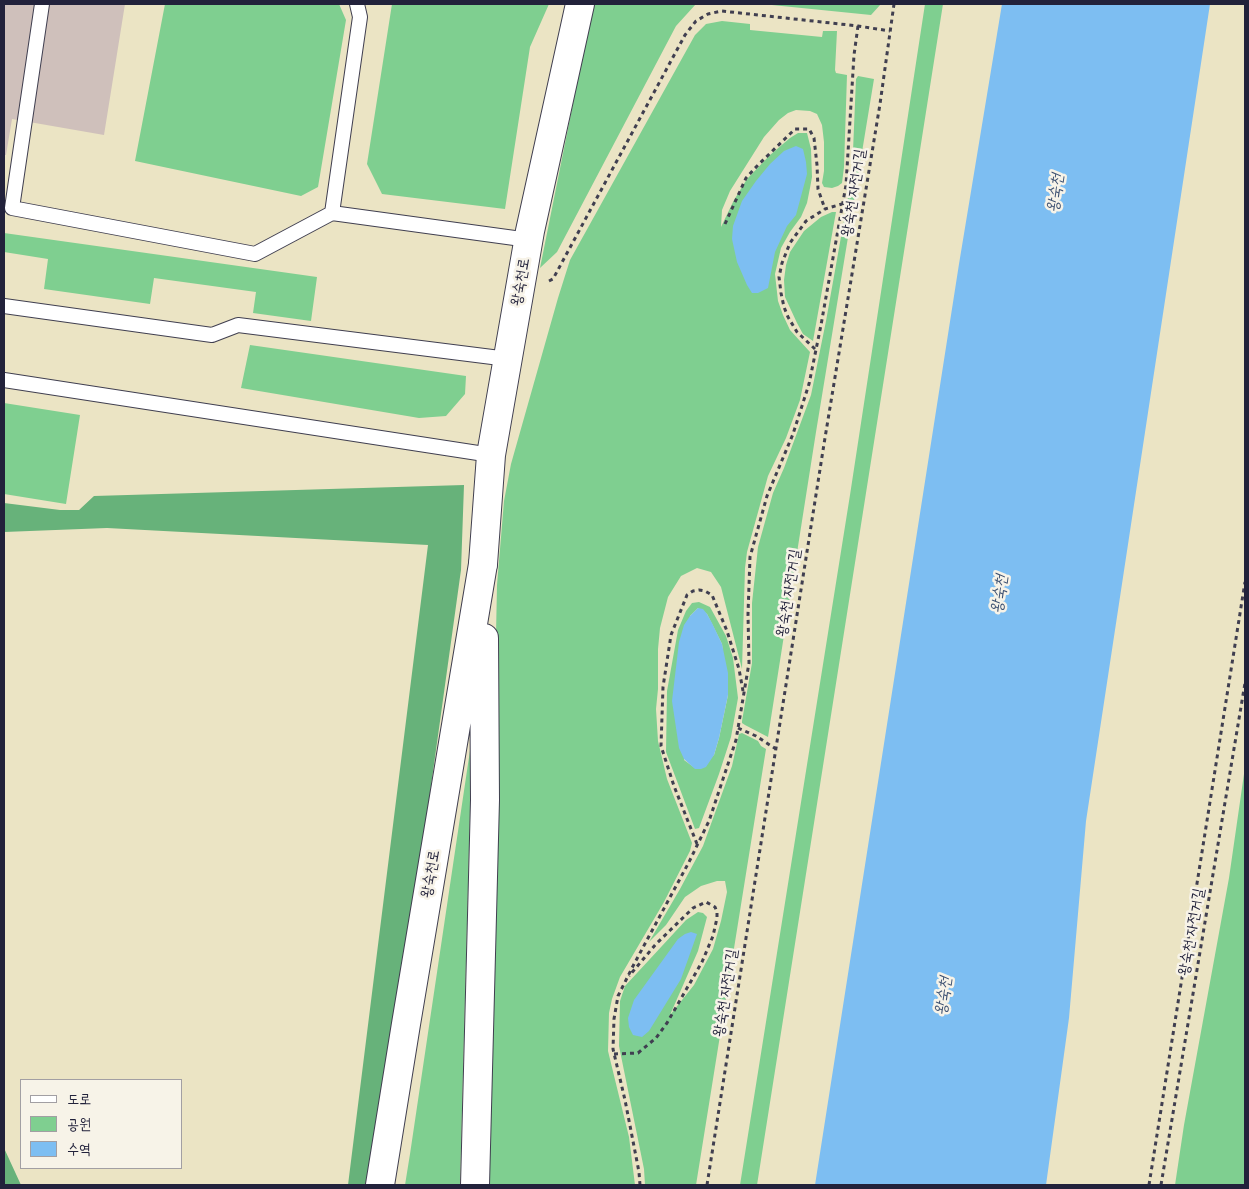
<!DOCTYPE html>
<meta charset="utf-8">
<style>
body{margin:0}
#map{position:relative;width:1249px;height:1189px;overflow:hidden;background:#ebe4c4;font-family:Sriracha,"Poor Story",sans-serif}
canvas{display:block}
.frame{position:absolute;inset:0;border:5px solid #22223b;pointer-events:none}
.legend{position:absolute;left:20px;top:1079px;width:162px;height:90px;box-sizing:border-box;background:#f7f3e8;border:1px solid #a29fa3;margin:0;padding:6px 9px;list-style:none;font-size:15px;color:#22223b}
.legend li{display:flex;align-items:center;gap:10px;height:25px}
.legend b{width:25px;border:1px solid #a29fa3}
</style>
<div id="map">
<canvas width="1249" height="1189"></canvas>
<div class="frame"></div>
<ul class="legend">
<li><b style="height:6px;background:#fff"></b>도로</li>
<li><b style="height:14px;background:#7fcf90"></b>공원</li>
<li><b style="height:14px;background:#7dbef2"></b>수역</li>
</ul>
</div>
<script>
const ctx = document.querySelector('canvas').getContext('2d');
ctx.lineJoin = 'round';
function paint(path, color) { ctx.fillStyle = color; ctx.fill(path, 'evenodd'); }
const shape = rows => new Path2D(rows.map(r => 'M' + r).join(''));
function strokePath(path, color, width, dash) { ctx.strokeStyle = color; ctx.lineWidth = width; ctx.lineCap = dash ? 'butt' : 'round'; ctx.setLineDash(dash || []); ctx.stroke(path); }
function write(font, color, halo, rows, align = 'center') {
  ctx.font = font + ' Sriracha,"Poor Story",sans-serif'; ctx.lineWidth = 5; ctx.setLineDash([]); ctx.textBaseline = 'middle'; ctx.strokeStyle = halo; ctx.fillStyle = color; for (const [text, x, y, turn = 0] of rows) {
    ctx.save(); ctx.translate(x, y); ctx.rotate((+turn || 0) * Math.PI / 180); ctx.textAlign = isNaN(turn) ? turn : align; if (halo) ctx.strokeText(text, 0, 0); ctx.fillText(text, 0, 0); ctx.restore();
  }
}
paint(shape([
 [4,4,125,4,104,135,12,119,6,155,4,155]
]), '#cfc0bb');
paint(shape([
 [165,4,339,4,346,20,318,187,301,196,135,161],
 [392,4,549,4,530,47,505,209,382,194,367,164],
 [593,4,696,4,676,26,557,252,540,268],
 [762,4,881,4,871,15],
 [925,4,943,4,757,1185,740,1185,850,495],
 [722,21,750,24,750,30,822,37,823,31,837,31,835,70,836,73,847,75,844,167,842,183,838,186,832,188,824,187,822,183,824,171,824,142,822,125,817,114,810,111,796,110,788,113,779,120,764,137,730,191,722,210,721,227,734,200,747,179,770,155,790,138,798,133,807,133,811,149,812,177,810,188,807,203,801,217,790,232,781,248,775,274,778,301,783,315,790,330,810,352,800,400,786,438,768,476,747,552,745,568,742,669,721,587,711,572,697,568,681,576,668,597,660,628,658,649,658,689,656,709,658,741,667,779,692,843,690,851,664,902,620,977,612,999,609,1013,608,1051,629,1137,635,1185,482,1185,488,1035,497,585,504,501,511,464,558,298,570,260,695,35,706,24],
 [858,76,874,79,816,432,768,737,745,725,742,723,742,721,752,663,752,603,758,547,773,493,784,468,811,395,826,321,852,175,856,79],
 [832,212,836,212,813,341,803,334,797,323,785,297,784,280,786,265,790,252,804,231,821,217],
 [4,233,317,277,311,321,253,313,256,292,154,278,150,304,44,289,48,259,4,252],
 [250,345,466,376,465,394,446,416,419,418,241,388],
 [4,403,80,415,66,504,4,494],
 [699,602,710,607,726,636,733,658,738,698,731,737,719,774,699,828,695,829,666,752,667,691,678,630,686,611,692,603],
 [698,608,707,614,722,644,728,695,719,738,714,755,695,768,684,760,690,616],
 [742,733,758,741,761,746,766,749,696,1185,645,1185,644,1169,619,1046,620,1001,625,986,686,920,698,912,703,913,707,917,698,951,670,1015,694,985,713,949,721,921,727,892,725,881,717,881,701,886,685,897,666,925,649,942,680,889,703,846,732,766,739,734],
 [472,737,460,1185,405,1185,410,1154],
 [1245,767,1245,1185,1175,1185,1184,1125,1229,878]
]), '#7fcf90');
paint(shape([
 [464,485,461,570,420,865,370,1185,348,1185,428,545,107,528,4,532,4,503,60,510,79,510,94,496],
 [4,1148,21,1185,4,1185]
]), '#67b27a');
paint(shape([
 [1002,4,1210,4,1086,821,1069,1018,1046,1185,815,1185,959,264],
 [796,146,803,149,806,162,807,174,796,215,787,226,775,252,768,288,758,293,752,293,747,285,737,262,732,239,733,226,742,201,756,181,770,164,784,151],
 [698,608,703,609,707,614,712,623,722,644,728,673,728,695,719,738,714,755,706,767,701,769,695,769,684,759,679,748,672,701,679,642,684,625,690,616],
 [691,932,697,934,681,979,649,1031,642,1037,633,1035,629,1027,628,1018,634,1000,678,939,685,934]
]), '#7dbef2');
const service = shape([
 [42,4,12,208,255,254,332,213,529,240],
 [332,213,360,17,357,4],
 [4,306,212,335,238,325,508,359],
 [4,380,491,455]
]);
const minor = shape([
 [483,564,491,455,530,231,580,4]
]);
const tertiary = shape([
 [380,1185,406,1024,483,564],
 [475,1185,485,800,484,638]
]);
strokePath(service, '#403f50', 16);
strokePath(minor, '#403f50', 30);
strokePath(tertiary, '#403f50', 30);
strokePath(shape([
 [725,224,746,178,758,165,795,129,809,129,814,138,817,165,818,189,825,209],
 [549,281,553,279,685,35,696,21,708,14,722,11,858,26,890,31],
 [815,349,797,332,788,317,784,307,781,293,779,277,782,263,790,243,806,221,825,209,842,204],
 [738,728,756,736,776,749],
 [697,844,674,786,661,746,663,687,671,635,687,595,693,591,699,590,705,591,712,595,727,631,739,669,743,691],
 [614,1054,638,1053,656,1038,667,1023,702,962,713,936,717,918,717,912,715,907,706,902,693,908,656,944,629,976],
 [640,1185,639,1172,625,1100,613,1049,614,1019,618,996,633,966,689,862,709,821,736,740,749,663,748,614,750,557,767,496,793,434,809,384,821,325,846,185,854,55,858,26],
 [707,1185,824,444,880,104,894,4],
 [1149,1185,1245,582],
 [1161,1185,1245,683]
]), '#403f50', 3, [4, 4]);
strokePath(service, '#fff', 14);
strokePath(minor, '#fff', 28);
strokePath(tertiary, '#fff', 28);
write('15px', '#22223b', '#f7f3e8', [
 ["왕숙천 자전거길",854,193,-81],
 ["왕숙천로",521,282,-80],
 ["왕숙천 자전거길",789,593,-81],
 ["왕숙천로",431,874,-80],
 ["왕숙천 자전거길",1192,932,-80],
 ["왕숙천 자전거길",726,993,-81]
]);
write('italic 16px', '#3d5172', '#f7f3e8', [
 ["왕숙천",1056,193,-82],
 ["왕숙천",1000,594,-82],
 ["왕숙천",944,996,-82]
]);
</script>
